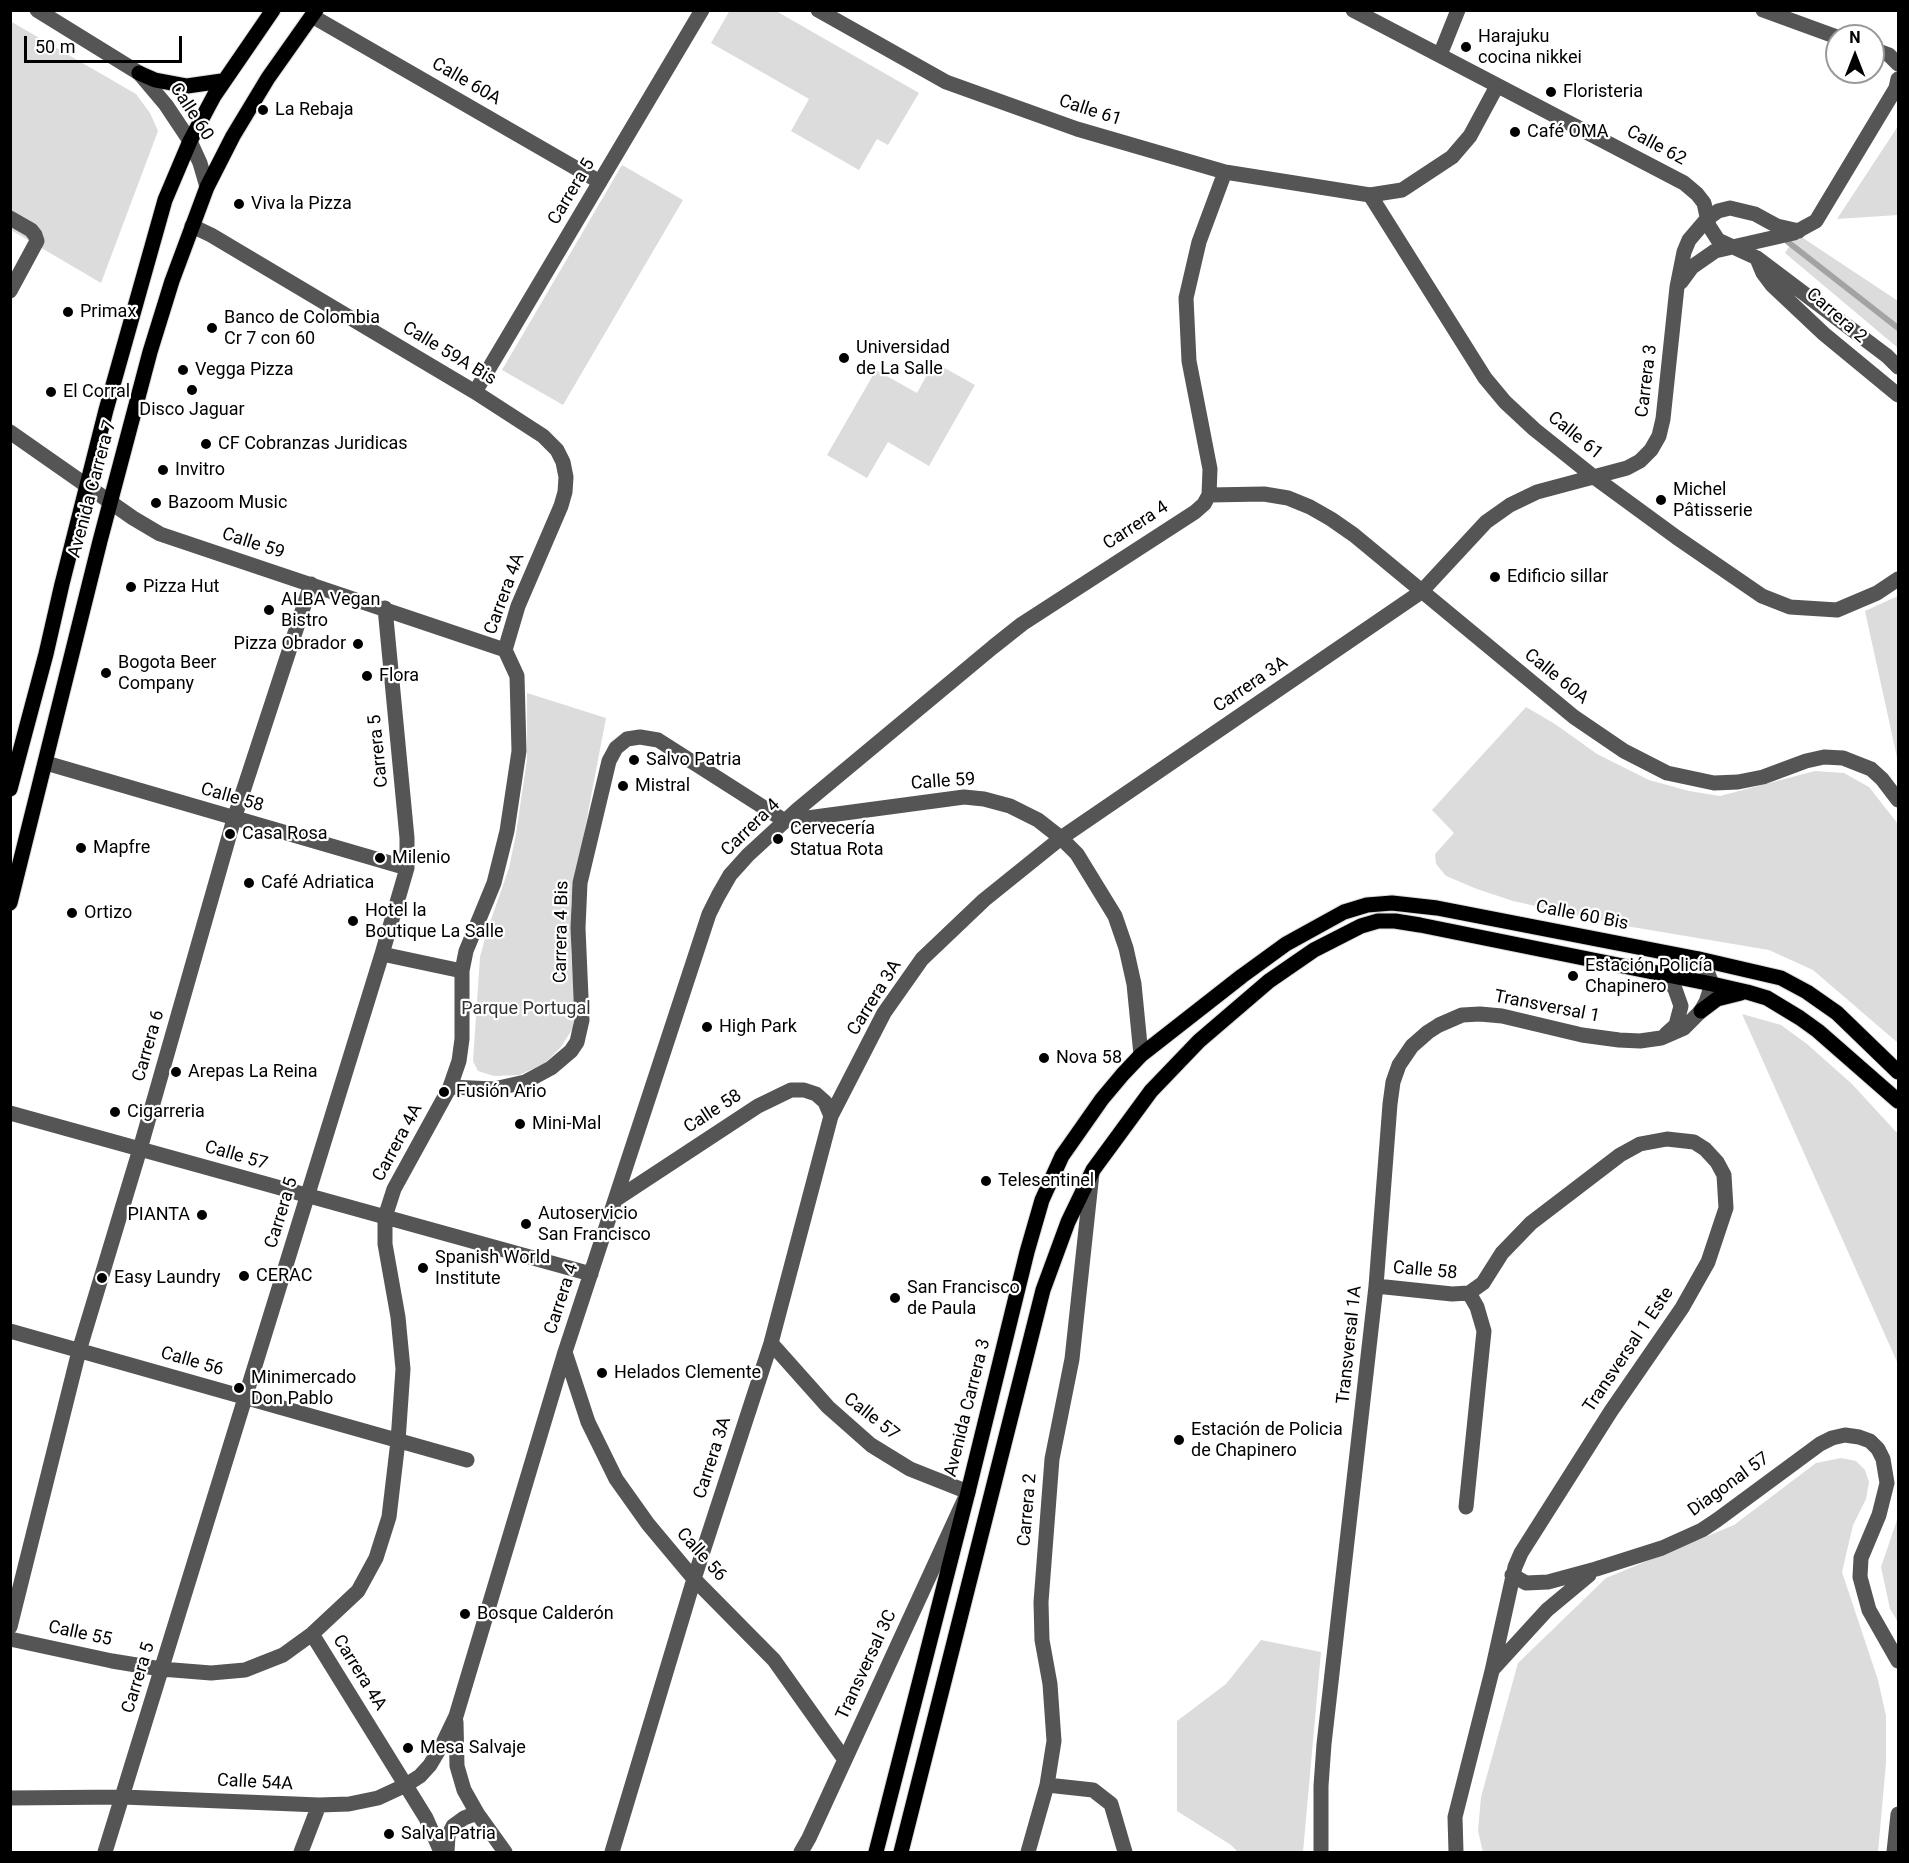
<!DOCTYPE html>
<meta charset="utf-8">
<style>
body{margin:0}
#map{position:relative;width:1909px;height:1863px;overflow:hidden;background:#fff;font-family:Roboto,sans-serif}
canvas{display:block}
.frame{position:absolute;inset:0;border:12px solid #000;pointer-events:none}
.north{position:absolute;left:1825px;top:24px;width:60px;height:60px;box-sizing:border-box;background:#fff;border:2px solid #999;border-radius:50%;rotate:0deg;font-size:16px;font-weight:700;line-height:24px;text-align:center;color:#000}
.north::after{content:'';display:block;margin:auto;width:21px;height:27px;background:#000;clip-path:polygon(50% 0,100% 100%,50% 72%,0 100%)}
.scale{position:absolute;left:24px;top:36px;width:158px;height:27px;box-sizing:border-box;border:3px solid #000;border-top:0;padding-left:8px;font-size:18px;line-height:21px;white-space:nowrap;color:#000;-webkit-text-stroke:4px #fff;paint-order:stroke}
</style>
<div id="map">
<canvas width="1909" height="1863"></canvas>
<div class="frame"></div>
<div class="north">N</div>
<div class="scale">50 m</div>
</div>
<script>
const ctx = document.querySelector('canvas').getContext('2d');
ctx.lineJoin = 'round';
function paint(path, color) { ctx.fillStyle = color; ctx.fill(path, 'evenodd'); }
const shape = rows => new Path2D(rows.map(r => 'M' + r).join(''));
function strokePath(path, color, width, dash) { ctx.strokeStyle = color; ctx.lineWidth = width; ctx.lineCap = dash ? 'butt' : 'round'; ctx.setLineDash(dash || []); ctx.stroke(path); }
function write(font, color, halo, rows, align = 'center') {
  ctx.font = font + ' Roboto,sans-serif'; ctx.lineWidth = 4.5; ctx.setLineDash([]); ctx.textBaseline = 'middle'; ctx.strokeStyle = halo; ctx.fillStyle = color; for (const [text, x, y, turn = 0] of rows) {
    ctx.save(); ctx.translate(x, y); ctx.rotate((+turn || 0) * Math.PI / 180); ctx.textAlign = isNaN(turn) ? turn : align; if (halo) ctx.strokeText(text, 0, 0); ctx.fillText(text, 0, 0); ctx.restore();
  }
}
paint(shape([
 [730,10,776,11,919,93,888,145,877,139,859,170,791,131,809,99,711,43],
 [10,21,136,94,150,113,158,131,101,283,11,230],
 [1898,126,1898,215,1837,219],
 [622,165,683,200,563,405,502,370],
 [1797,234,1898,301,1898,348,1785,253],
 [934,362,975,385,929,466,888,442,867,478,827,455,876,370,917,393],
 [1898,596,1898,762,1865,611],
 [527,693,606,718,571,902,571,953,575,1006,573,1028,561,1047,544,1064,519,1075,494,1076,478,1071,473,1061,480,957,487,931,509,868,516,834,527,759],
 [1526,707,1555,724,1597,754,1649,780,1689,791,1720,796,1815,771,1844,773,1869,787,1898,824,1898,1043,1813,970,1769,950,1626,926,1513,901,1477,889,1446,876,1436,864,1435,854,1454,833,1432,810],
 [1742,1014,1781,1025,1807,1044,1852,1084,1898,1134,1898,1364],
 [1841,1458,1856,1461,1865,1470,1869,1482,1866,1499,1853,1525,1842,1572,1878,1680,1886,1716,1886,1763,1878,1852,1483,1852,1478,1831,1481,1797,1518,1663,1606,1578,1734,1525,1816,1463],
 [1898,1517,1898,1622,1890,1609,1881,1567],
 [1261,1640,1321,1652,1303,1852,1238,1852,1231,1845,1177,1811,1177,1721,1226,1684]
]), '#dcdcdc');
strokePath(shape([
 [1788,242,1898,328]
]), '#a3a3a3', 6);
const major = shape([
 [139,73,155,80,187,86,222,81],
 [10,789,46,654,62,584,106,410,165,200,190,141,214,96,273,10],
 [10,903,100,541,150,352,172,281,207,187,233,136,268,78,316,10],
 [1701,1011,1717,999,1741,993],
 [876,1852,968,1492,1027,1252,1042,1200,1062,1156,1102,1099,1123,1074,1141,1055,1242,976,1286,944,1344,912,1367,905,1392,903,1437,908,1699,959,1781,978,1807,992,1837,1013,1898,1072],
 [901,1852,1043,1290,1068,1222,1093,1170,1151,1091,1199,1041,1269,981,1314,950,1361,926,1378,921,1395,921,1420,925,1712,984,1747,992,1767,998,1800,1018,1818,1031,1898,1101]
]);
strokePath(major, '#dbdbdb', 17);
strokePath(shape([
 [37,10,139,73,166,105,190,141,200,163,207,187],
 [818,10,946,82,1077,129,1225,172,1370,195,1402,190,1452,157,1470,136,1497,86],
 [1353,10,1684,183,1697,194,1704,203,1709,226,1718,240,1757,258,1887,356,1898,367],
 [1763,10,1837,37],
 [312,16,600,182],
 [1873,49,1889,55,1898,64],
 [1440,55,1458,10],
 [1370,195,1485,378,1505,402,1534,429,1594,477,1676,537,1762,596,1790,607,1837,610,1877,593,1898,579],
 [10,218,31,230,35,235,37,241,10,291],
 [1758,261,1763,273,1772,285,1824,334,1898,395],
 [1681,282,1692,267,1715,251,1794,233,1816,221,1896,88,1898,79],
 [475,392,702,10],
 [10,432,133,518,160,534,505,650],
 [1209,495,1264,494,1288,498,1310,507,1331,519,1354,535,1574,717,1624,751,1667,773,1714,783,1738,782,1763,777,1806,761,1824,757,1843,758,1871,769,1882,779,1898,800],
 [46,763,407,868],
 [382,954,462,971],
 [1664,974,1675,989,1681,1006,1676,1025,1666,1034],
 [450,1087,494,1089,525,1082,551,1068,571,1051,577,1042,582,1020,578,928,580,883,609,761,616,748,627,739,640,737,658,740,785,821,964,797,984,799,1010,806,1038,820,1061,838,1077,854,1115,916,1126,948,1134,984,1141,1055],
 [10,1113,591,1274],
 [615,1200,758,1106,791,1090,804,1090,816,1094,825,1102,831,1116],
 [1376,1286,1452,1294,1469,1293,1483,1283,1502,1253,1531,1223,1620,1155,1640,1144,1667,1139,1694,1142,1705,1149,1717,1162,1724,1175,1726,1208,1708,1262,1682,1308,1611,1411,1521,1553,1515,1567,1492,1671,1455,1817,1456,1852],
 [10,1331,467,1460],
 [771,1343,828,1407,871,1445,910,1469,968,1492,809,1838,801,1852],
 [565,1352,588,1422,616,1479,648,1524,694,1579,774,1660,845,1760],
 [1466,1507,1484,1331,1477,1307,1469,1293],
 [1512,1575,1526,1583,1548,1582,1596,1569,1662,1548,1702,1530,1717,1520,1820,1444,1832,1438,1845,1435,1859,1437,1870,1441,1878,1449,1883,1459,1887,1483,1879,1515,1861,1558,1860,1577,1869,1610,1898,1661],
 [10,1627,79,1351,140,1149,234,819,311,584],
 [312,1634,426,1818,441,1852],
 [10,1639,112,1661,161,1669,211,1673,245,1670,283,1655,312,1634,358,1591,376,1558,389,1517,398,1441,403,1369,398,1317,385,1244,385,1217,394,1189,450,1087,459,1061,462,1039,462,971,466,951,494,883,507,831,519,751,517,676,505,650,518,606,561,506,565,492,566,477,563,462,557,450,543,436,475,392,211,235,192,226],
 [1493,1669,1547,1610,1589,1575],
 [456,1722,457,1766,464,1790,477,1813,505,1852],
 [1047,1785,1093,1790,1111,1804,1125,1852],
 [10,1798,123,1797,319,1805,349,1804,378,1798,406,1785,420,1776,430,1765,443,1743,456,1716,565,1352,709,914,718,896,730,875,748,855,797,810,993,647,1022,624,1195,512,1204,504,1209,495,1210,469,1189,361,1186,298,1199,242,1225,172],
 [105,1852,382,954,407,868,407,838,385,608],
 [301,1852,319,1805],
 [447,1852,448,1836,453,1826,464,1818,477,1813],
 [612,1852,694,1579,771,1343,831,1116,884,1013,922,959,984,900,1061,838,1421,592,1486,522,1510,505,1537,492,1627,468,1640,461,1651,450,1659,436,1663,419,1677,287,1684,252,1689,240,1707,219,1718,211,1730,208,1755,214,1777,226,1799,231],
 [1028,1852,1047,1785,1054,1741,1050,1684,1042,1640,1041,1602,1052,1459,1072,1359,1092,1173],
 [1321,1852,1321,1786,1324,1744,1376,1286,1390,1104,1393,1082,1399,1065,1412,1046,1428,1032,1439,1025,1462,1015,1480,1014,1502,1016,1582,1035,1619,1040,1640,1041,1661,1038,1684,1028,1701,1011,1706,1002,1712,984,1707,971,1699,959],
 [1894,1852,1898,1814]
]), '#555', 15);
strokePath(major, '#000', 15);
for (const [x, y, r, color] of [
 [1466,47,6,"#000"],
 [1551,92,6,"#000"],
 [263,110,6,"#000"],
 [1515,132,6,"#000"],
 [239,204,6,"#000"],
 [68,312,6,"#000"],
 [212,328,6,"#000"],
 [844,358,6,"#000"],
 [183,370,6,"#000"],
 [192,390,6,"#000"],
 [51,392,6,"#000"],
 [206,444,6,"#000"],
 [163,470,6,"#000"],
 [1661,500,6,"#000"],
 [156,503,6,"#000"],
 [1495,577,6,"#000"],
 [131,587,6,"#000"],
 [269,610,6,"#000"],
 [358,644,6,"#000"],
 [106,673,6,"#000"],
 [367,676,6,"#000"],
 [634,760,6,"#000"],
 [623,786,6,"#000"],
 [230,834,6,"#000"],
 [778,839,6,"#000"],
 [81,848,6,"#000"],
 [380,858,6,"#000"],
 [249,883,6,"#000"],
 [72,913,6,"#000"],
 [353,921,6,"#000"],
 [1573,976,6,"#000"],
 [707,1027,6,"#000"],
 [1044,1058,6,"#000"],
 [176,1072,6,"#000"],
 [444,1092,6,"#000"],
 [115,1112,6,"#000"],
 [520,1124,6,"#000"],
 [986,1181,6,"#000"],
 [202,1215,6,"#000"],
 [526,1224,6,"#000"],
 [423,1268,6,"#000"],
 [244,1276,6,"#000"],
 [102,1278,6,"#000"],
 [895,1298,6,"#000"],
 [602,1373,6,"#000"],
 [239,1388,6,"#000"],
 [1179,1440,6,"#000"],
 [465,1614,6,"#000"],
 [408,1748,6,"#000"],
 [389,1834,6,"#000"]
]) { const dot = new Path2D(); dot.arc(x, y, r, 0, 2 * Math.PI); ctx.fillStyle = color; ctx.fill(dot); strokePath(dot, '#fff', 2); }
write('18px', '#000', '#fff', [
 ["Harajuku",1478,37],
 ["cocina nikkei",1478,58],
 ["Floristeria",1563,92],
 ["La Rebaja",275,110],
 ["Café OMA",1527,132],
 ["Viva la Pizza",251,204],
 ["Primax",80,312],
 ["Banco de Colombia",224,318],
 ["Cr 7 con 60",224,339],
 ["Universidad",856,348],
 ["de La Salle",856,369],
 ["Vegga Pizza",195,370],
 ["El Corral",63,392],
 ["Disco Jaguar",192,410,"center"],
 ["CF Cobranzas Juridicas",218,444],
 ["Invitro",175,470],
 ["Michel",1673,490],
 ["Pâtisserie",1673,511],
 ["Bazoom Music",168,503],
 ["Edificio sillar",1507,577],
 ["Pizza Hut",143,587],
 ["ALBA Vegan",281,600],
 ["Bistro",281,621],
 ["Pizza Obrador",346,644,"right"],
 ["Bogota Beer",118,663],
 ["Company",118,684],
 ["Flora",379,676],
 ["Salvo Patria",646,760],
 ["Mistral",635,786],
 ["Cervecería",790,829],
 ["Statua Rota",790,850],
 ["Casa Rosa",242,834],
 ["Mapfre",93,848],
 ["Milenio",392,858],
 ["Café Adriatica",261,883],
 ["Hotel la",365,911],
 ["Boutique La Salle",365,932],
 ["Ortizo",84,913],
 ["Estación Policía",1585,966],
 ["Chapinero",1585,987],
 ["High Park",719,1027],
 ["Nova 58",1056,1058],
 ["Arepas La Reina",188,1072],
 ["Fusión Ario",456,1092],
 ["Cigarreria",127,1112],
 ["Mini-Mal",532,1124],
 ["Telesentinel",998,1181],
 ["Autoservicio",538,1214],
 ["San Francisco",538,1235],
 ["PIANTA",190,1215,"right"],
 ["Spanish World",435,1258],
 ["Institute",435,1279],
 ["CERAC",256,1276],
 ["Easy Laundry",114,1278],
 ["San Francisco",907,1288],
 ["de Paula",907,1309],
 ["Helados Clemente",614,1373],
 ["Minimercado",251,1378],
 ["Don Pablo",251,1399],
 ["Estación de Policia",1191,1430],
 ["de Chapinero",1191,1451],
 ["Bosque Calderón",477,1614],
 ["Mesa Salvaje",420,1748],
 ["Salva Patria",401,1834]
], 'left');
write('18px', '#000', '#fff', [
 ["Calle 60A",466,82,30],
 ["Calle 61",1090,111,18],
 ["Calle 60",191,112,57],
 ["Calle 62",1656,146,28],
 ["Carrera 5",572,192,-59],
 ["Carrera 2",1836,316,41],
 ["Calle 59A Bis",449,354,31],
 ["Carrera 3",1647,381,-83],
 ["Calle 61",1575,436,39],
 ["Avenida Carrera 7",93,489,-75],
 ["Carrera 4",1136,526,-33],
 ["Calle 59",253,544,18],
 ["Carrera 4A",505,594,-70],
 ["Calle 60A",1556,677,39],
 ["Carrera 3A",1251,685,-34],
 ["Carrera 5",379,751,-96],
 ["Calle 59",943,782,-4],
 ["Calle 58",232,798,16],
 ["Carrera 4",751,828,-44],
 ["Calle 60 Bis",1582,916,11],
 ["Carrera 4 Bis",562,932,-89],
 ["Carrera 3A",875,998,-58],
 ["Transversal 1",1547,1007,11],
 ["Carrera 6",149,1046,-74],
 ["Calle 58",713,1112,-33],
 ["Carrera 4A",398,1143,-62],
 ["Calle 57",236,1156,16],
 ["Carrera 5",282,1213,-73],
 ["Calle 58",1425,1271,5],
 ["Carrera 4",562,1299,-72],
 ["Transversal 1A",1350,1345,-84],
 ["Transversal 1 Este",1629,1350,-56],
 ["Calle 56",192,1362,16],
 ["Avenida Carrera 3",968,1408,-76],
 ["Calle 57",871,1417,38],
 ["Carrera 3A",713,1458,-72],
 ["Diagonal 57",1729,1485,-36],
 ["Carrera 2",1028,1510,-85],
 ["Calle 56",701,1555,48],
 ["Calle 55",80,1634,12],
 ["Transversal 3C",867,1665,-65],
 ["Carrera 4A",359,1673,58],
 ["Carrera 5",139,1678,-73],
 ["Calle 54A",255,1783,3]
]);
write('18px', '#333', '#fff', [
 ["Parque Portugal",526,1009]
]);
</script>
